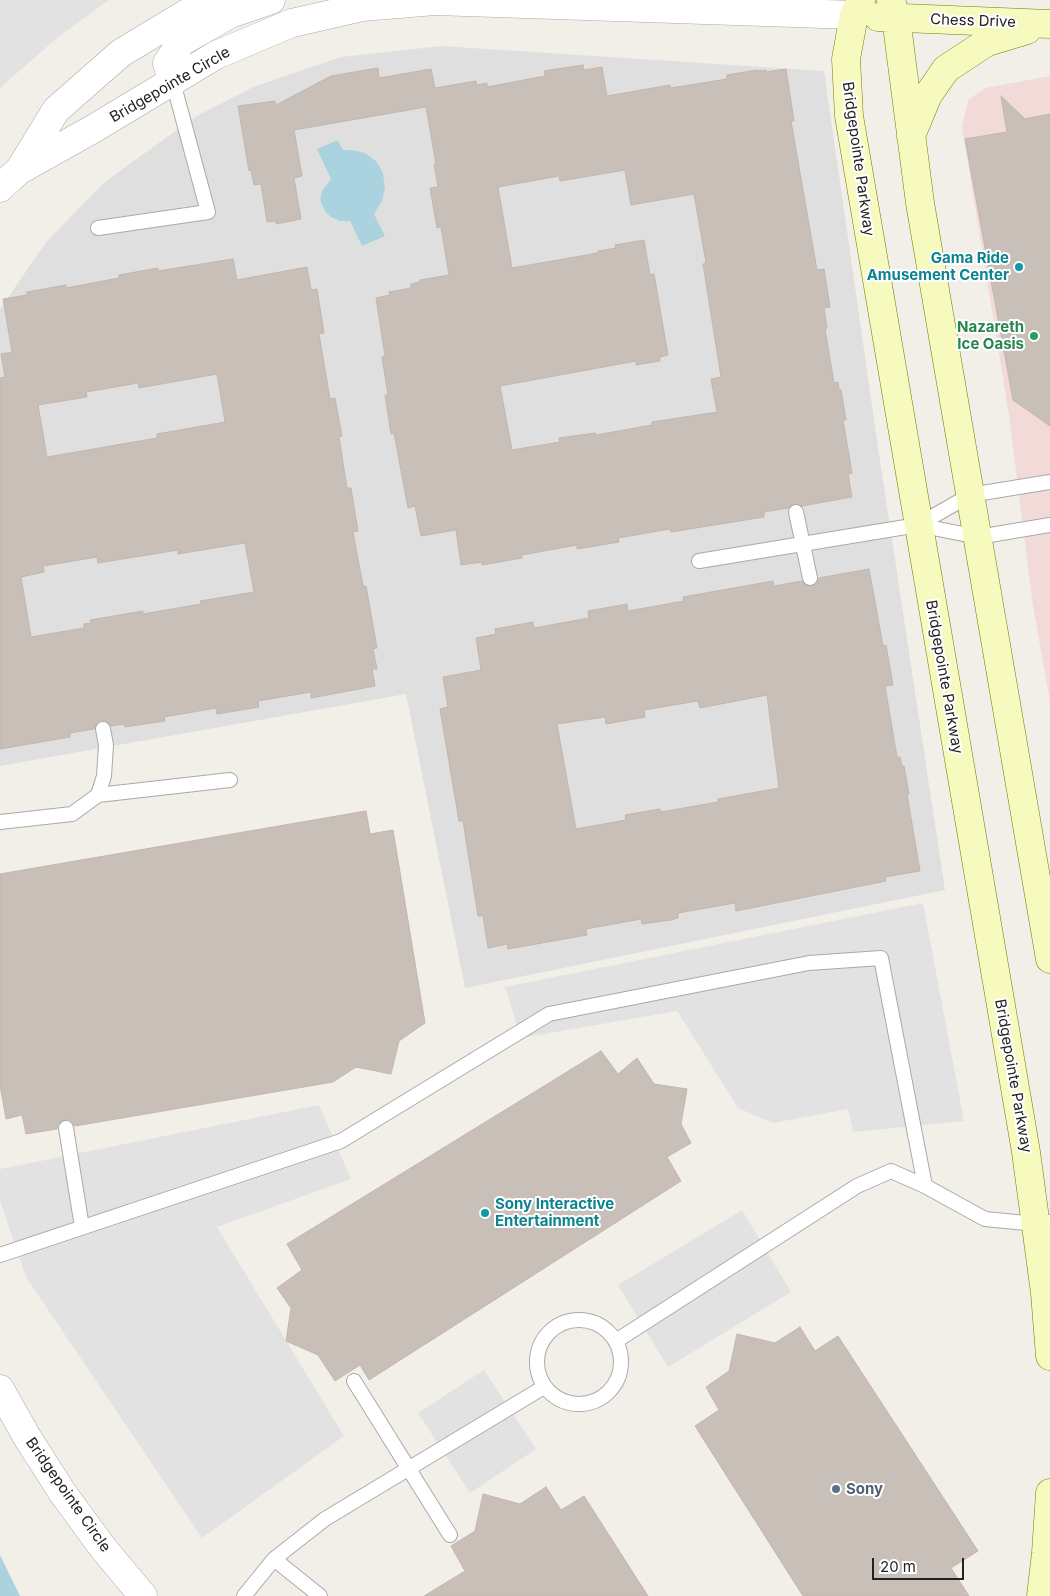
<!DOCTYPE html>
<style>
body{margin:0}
#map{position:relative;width:1050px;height:1596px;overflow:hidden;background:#f2efe9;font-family:Inter,sans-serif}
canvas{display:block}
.scale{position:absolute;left:872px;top:1558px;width:92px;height:22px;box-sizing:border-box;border:2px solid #222;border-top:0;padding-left:6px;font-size:15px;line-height:18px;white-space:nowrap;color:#222;-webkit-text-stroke:4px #fff;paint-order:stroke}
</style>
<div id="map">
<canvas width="1050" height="1596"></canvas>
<div class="scale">20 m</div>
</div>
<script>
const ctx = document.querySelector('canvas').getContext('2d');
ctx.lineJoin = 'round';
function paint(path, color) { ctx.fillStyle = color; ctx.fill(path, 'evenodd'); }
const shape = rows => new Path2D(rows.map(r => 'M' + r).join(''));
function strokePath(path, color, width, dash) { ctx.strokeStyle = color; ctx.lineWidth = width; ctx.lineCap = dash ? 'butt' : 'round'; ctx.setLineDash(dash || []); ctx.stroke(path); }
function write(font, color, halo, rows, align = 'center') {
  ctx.font = font + ' Inter,sans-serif'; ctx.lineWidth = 4; ctx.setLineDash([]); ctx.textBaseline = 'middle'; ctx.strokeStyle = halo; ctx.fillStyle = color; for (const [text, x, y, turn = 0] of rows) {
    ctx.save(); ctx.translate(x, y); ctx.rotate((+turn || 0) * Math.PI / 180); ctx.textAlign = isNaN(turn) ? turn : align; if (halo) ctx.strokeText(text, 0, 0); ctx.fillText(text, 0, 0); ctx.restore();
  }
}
paint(shape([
 [441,46,824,71,879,454,945,890,465,988,406,694,0,766,0,309,47,241,106,181,195,117,253,87,341,57]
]), '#e0dfdf');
paint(shape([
 [1050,76,1050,701,1033,606,1009,415,962,127,968,100,985,88]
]), '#f2dad9');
paint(shape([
 [0,0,109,0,58,37,0,88],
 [923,903,964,1121,853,1132,848,1109,773,1123,738,1108,677,1011,521,1038,505,987],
 [319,1105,351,1179,217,1227,344,1436,202,1538,26,1277,0,1201,0,1169],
 [742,1210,791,1292,668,1367,618,1285],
 [484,1370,536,1449,470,1493,418,1413]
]), '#e2e2e2');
paint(shape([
 [338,140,343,150,353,150,365,153,376,161,383,173,385,188,382,201,374,214,385,236,362,246,350,221,340,221,331,217,325,211,320,200,322,191,331,179,317,149],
 [0,1555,20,1596,0,1596]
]), '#aad3df');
const building = shape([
 [583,65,584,70,602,67,607,96,670,85,671,88,727,79,727,75,757,70,757,71,766,70,766,72,786,69,794,121,791,121,817,270,824,269,830,307,824,308,827,328,825,329,834,383,838,382,839,390,841,390,846,420,843,420,852,473,848,474,852,497,802,506,794,504,788,508,764,512,764,517,671,532,670,529,618,538,619,542,577,549,577,545,522,555,522,558,482,565,482,562,461,565,456,530,421,536,415,506,408,508,394,433,391,434,385,395,388,395,382,357,385,356,376,298,390,295,389,292,411,288,411,284,420,282,420,280,449,275,441,227,437,228,430,188,438,187,434,164,436,164,426,107,294,130,302,176,294,178,301,219,276,224,276,221,267,222,261,184,254,185,251,170,249,171,238,106,275,101,276,105,331,76,378,68,379,78,431,69,435,88,476,81,477,85,487,83,487,87,545,76,544,71,583,65],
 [625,170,631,205,694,194,706,263,703,264,721,377,711,379,717,412,652,422,652,425,596,435,595,433,559,438,560,442,512,450,500,386,636,361,636,365,660,361,660,357,668,355,654,274,650,275,644,240,615,245,616,248,598,251,598,253,512,268,498,187,559,176,560,181,625,170],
 [1001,96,1025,119,1050,114,1050,426,1013,400,965,139,1007,132,1001,96],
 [233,259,237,280,307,267,311,290,317,289,324,333,319,334,330,399,335,398,342,436,339,437,347,488,351,488,358,531,353,532,363,586,366,586,377,648,373,649,377,669,372,669,375,686,311,698,311,692,258,701,259,707,217,714,216,708,164,717,165,721,125,727,124,724,111,726,106,721,102,720,97,723,94,729,70,733,70,737,0,749,0,378,5,377,1,354,12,352,3,299,27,295,27,292,66,285,66,288,119,278,119,275,158,268,158,271,233,259],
 [217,374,225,422,157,434,157,438,47,457,38,405,87,397,86,392,138,383,139,388,217,374],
 [245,543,254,592,200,601,201,604,143,614,143,611,90,620,91,623,84,624,84,628,31,637,21,577,44,572,43,566,97,557,98,563,178,550,178,554,245,543],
 [869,569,883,646,886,645,893,685,885,686,897,757,900,757,902,767,904,766,909,794,907,794,920,871,885,877,886,881,736,911,735,903,678,913,678,918,671,920,642,924,641,919,586,929,587,935,508,949,507,944,488,948,483,916,478,916,463,821,459,821,440,709,448,707,443,677,481,670,476,638,496,634,495,629,533,622,534,628,589,618,588,611,627,604,628,611,684,601,683,597,773,581,774,586,802,581,807,586,811,587,816,584,819,578,869,569],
 [767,695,779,788,718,799,718,802,661,812,660,809,625,815,626,820,576,829,557,724,605,717,606,724,645,717,644,710,698,701,700,708,767,695],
 [366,811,370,834,393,830,425,1023,399,1041,391,1074,356,1067,333,1082,75,1126,70,1120,64,1120,58,1124,57,1129,26,1134,22,1115,6,1119,0,1085,0,874,366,811],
 [601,1051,618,1074,637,1058,654,1084,687,1089,681,1124,691,1143,667,1157,681,1181,369,1380,360,1365,335,1381,318,1355,286,1341,291,1308,277,1288,302,1270,287,1244,601,1051],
 [800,1327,815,1351,838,1336,978,1551,951,1568,969,1596,803,1596,695,1426,719,1410,706,1387,729,1371,737,1334,775,1343,800,1327],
 [546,1487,561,1510,584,1496,648,1596,424,1596,465,1571,451,1546,475,1531,483,1494,520,1504,546,1487]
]);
paint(building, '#c7bfb8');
strokePath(building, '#c4b6ab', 1);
const lane = shape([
 [98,228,208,212,173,82],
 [796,512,810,578],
 [918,525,978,537,1050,525],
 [699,561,918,525,970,495,1050,482],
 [98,795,230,780],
 [0,822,72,814,98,795,104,776,106,745,103,729],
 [66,1128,82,1227],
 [0,1255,341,1141,549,1014,809,963,881,958,925,1186],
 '537 1362a42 42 0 1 1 84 0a42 42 0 1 1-84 0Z',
 [616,1341,857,1186,891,1171,925,1186,985,1219,1036,1224,1050,1222],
 [354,1381,450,1535],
 [274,1559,320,1596],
 [244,1596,274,1559,325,1519,544,1387]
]);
const street = shape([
 [173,82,167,63,181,42,230,14,271,0],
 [20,169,56,110,121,53,192,10,218,0],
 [0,188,18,171,93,129,216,55,292,23,362,7,435,1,854,15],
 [0,1389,27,1437,62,1492,103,1548,143,1596]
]);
const secondary = shape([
 [861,0,854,15,846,59,849,116,1026,1152,1045,1293,1050,1356],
 [891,0,896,18,920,203,1050,959],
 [878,17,1050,24],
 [911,136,928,95,946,69,987,42,1027,30],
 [1041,1596,1046,1553,1050,1493]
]);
strokePath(lane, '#a9a9a9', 16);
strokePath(street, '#a9a9a9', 29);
strokePath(secondary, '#707d05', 29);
strokePath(lane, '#fff', 14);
strokePath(street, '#fff', 28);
strokePath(secondary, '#f7fabf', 28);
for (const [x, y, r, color] of [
 [1019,267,5,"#0f9aa8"],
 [1034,336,5,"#2e9e5b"],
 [485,1213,5,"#0f9aa8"],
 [836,1489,5,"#5c6f8a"]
]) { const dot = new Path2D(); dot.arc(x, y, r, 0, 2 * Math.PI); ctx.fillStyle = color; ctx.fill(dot); strokePath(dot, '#fff', 2); }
write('15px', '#222', '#fff', [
 ["Chess Drive",973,21,2],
 ["Bridgepointe Circle",170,85,-30],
 ["Bridgepointe Parkway",858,159,82],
 ["Bridgepointe Parkway",944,677,80],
 ["Bridgepointe Parkway",1013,1076,80],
 ["Bridgepointe Circle",68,1495,55]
]);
write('bold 15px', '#0d838f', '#fff', [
 ["Gama Ride",1009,258],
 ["Amusement Center",1009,275],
 ["Sony Interactive",495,1204,"left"],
 ["Entertainment",495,1221,"left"]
], 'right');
write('bold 15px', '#27864d', '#fff', [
 ["Nazareth",1024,327],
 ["Ice Oasis",1024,344]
], 'right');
write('bold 15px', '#4e5e75', '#fff', [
 ["Sony",846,1489]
], 'left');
</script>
